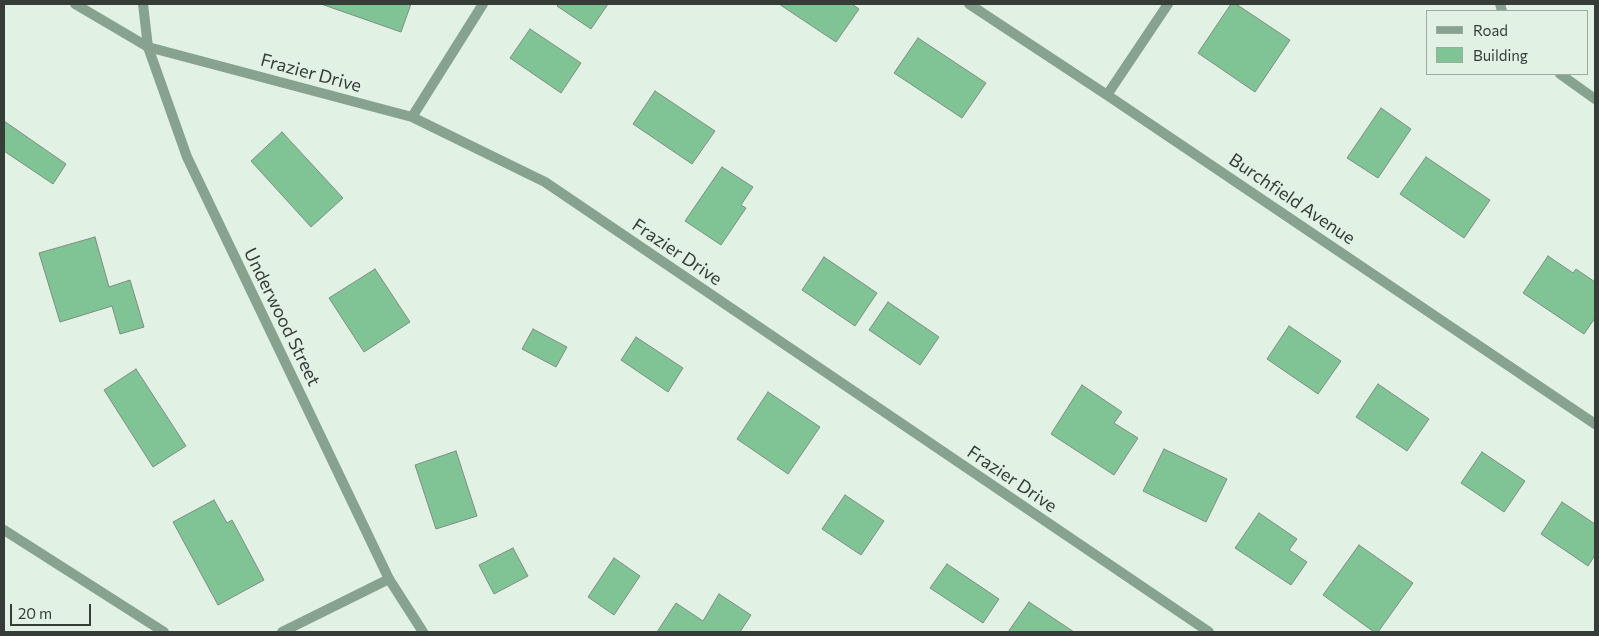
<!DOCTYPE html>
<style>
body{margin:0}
#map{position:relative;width:1599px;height:636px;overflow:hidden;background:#e1f2e5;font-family:Commissioner,sans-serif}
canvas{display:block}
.frame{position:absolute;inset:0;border:5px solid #363d38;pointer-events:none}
.legend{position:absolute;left:1426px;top:10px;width:162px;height:65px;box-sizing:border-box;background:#e1f2e5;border:1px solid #9daaa0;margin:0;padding:6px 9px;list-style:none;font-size:15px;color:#363d38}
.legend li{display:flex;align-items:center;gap:10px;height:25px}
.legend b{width:25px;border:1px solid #9daaa0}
.scale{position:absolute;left:10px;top:604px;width:81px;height:22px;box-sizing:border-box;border:2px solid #363d38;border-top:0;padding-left:6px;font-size:15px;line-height:18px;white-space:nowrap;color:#363d38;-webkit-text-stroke:4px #e1f2e5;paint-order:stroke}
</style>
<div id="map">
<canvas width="1599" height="636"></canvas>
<div class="frame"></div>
<ul class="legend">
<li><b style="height:6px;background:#87a38f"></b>Road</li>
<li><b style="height:14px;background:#80c395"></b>Building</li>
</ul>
<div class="scale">20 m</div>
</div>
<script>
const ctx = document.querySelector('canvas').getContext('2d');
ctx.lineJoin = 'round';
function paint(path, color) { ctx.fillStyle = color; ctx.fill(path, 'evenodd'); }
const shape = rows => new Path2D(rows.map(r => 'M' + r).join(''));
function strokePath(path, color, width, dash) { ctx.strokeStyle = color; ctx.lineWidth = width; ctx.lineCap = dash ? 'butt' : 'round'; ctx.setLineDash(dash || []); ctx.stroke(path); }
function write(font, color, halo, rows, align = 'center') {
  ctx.font = font + ' Commissioner,sans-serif'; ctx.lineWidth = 4; ctx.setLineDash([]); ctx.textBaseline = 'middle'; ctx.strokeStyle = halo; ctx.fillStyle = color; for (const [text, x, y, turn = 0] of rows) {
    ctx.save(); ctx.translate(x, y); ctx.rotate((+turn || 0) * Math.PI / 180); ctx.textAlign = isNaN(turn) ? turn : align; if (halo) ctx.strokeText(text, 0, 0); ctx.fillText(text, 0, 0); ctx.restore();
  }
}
const building = shape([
 [321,4,411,4,401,32,321,4],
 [559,4,608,4,591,29,557,6,559,4],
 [779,4,852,4,859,9,836,42,779,4],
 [1231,4,1236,4,1290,40,1255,92,1198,53,1231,4],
 [530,29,581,63,561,93,510,58,530,29],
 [918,38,986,83,962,118,894,73,918,38],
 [655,91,715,131,692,164,633,124,655,91],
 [1381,108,1411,129,1378,178,1347,158,1381,108],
 [4,121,66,164,53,184,4,151,4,121],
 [282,132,343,198,311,227,251,161,282,132],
 [1426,157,1490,200,1464,238,1400,194,1426,157],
 [722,167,753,187,741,205,746,208,721,245,685,221,722,167],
 [95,237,109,287,130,280,144,327,120,334,112,306,60,322,39,253,95,237],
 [1548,256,1573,273,1576,269,1595,282,1595,318,1584,334,1523,293,1548,256],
 [824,257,877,293,855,326,802,290,824,257],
 [375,269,410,322,364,352,329,298,375,269],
 [888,302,939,337,920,365,869,330,888,302],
 [1289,326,1341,361,1318,394,1267,359,1289,326],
 [533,329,567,347,556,367,522,349,533,329],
 [636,337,683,368,668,392,621,360,636,337],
 [136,369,186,446,153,467,104,390,136,369],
 [1378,384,1429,419,1407,451,1356,417,1378,384],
 [1082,385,1122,412,1114,423,1138,438,1114,475,1051,434,1082,385],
 [768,392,820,427,788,474,737,439,768,392],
 [1164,449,1227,479,1206,522,1143,491,1164,449],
 [456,451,477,516,436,529,415,465,456,451],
 [1482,452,1525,481,1504,512,1461,483,1482,452],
 [845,495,884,521,861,555,822,529,845,495],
 [214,500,227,523,232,520,264,580,218,605,173,522,214,500],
 [1562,502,1595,524,1595,555,1588,566,1541,534,1562,502],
 [1259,513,1297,539,1289,550,1307,562,1291,585,1235,548,1259,513],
 [1359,545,1413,583,1378,632,1374,632,1323,595,1359,545],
 [513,548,528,576,494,594,479,565,513,548],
 [614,558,640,576,614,615,588,597,614,558],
 [947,564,999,599,983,623,930,588,947,564],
 [719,594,751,615,740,632,657,632,676,603,703,621,719,594],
 [1029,602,1074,632,1008,632,1029,602]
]);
paint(building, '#80c395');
strokePath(building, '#7e8e83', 1);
strokePath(shape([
 [75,4,148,47,412,117,545,182,1209,632],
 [969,4,1107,95,1595,424],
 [1500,4,1502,11],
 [1560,74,1595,99],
 [1107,95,1168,4],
 [412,117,483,4],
 [4,530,164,632],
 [282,632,389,579]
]), '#87a38f', 10);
strokePath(shape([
 [143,4,148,47,187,157,389,579,423,632]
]), '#87a38f', 10);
write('18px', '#363d38', '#e1f2e5', [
 ["Frazier Drive",311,73,15],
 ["Burchfield Avenue",1292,199,34],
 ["Frazier Drive",677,252,34],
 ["Underwood Street",282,317,64],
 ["Frazier Drive",1012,479,34]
]);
</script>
